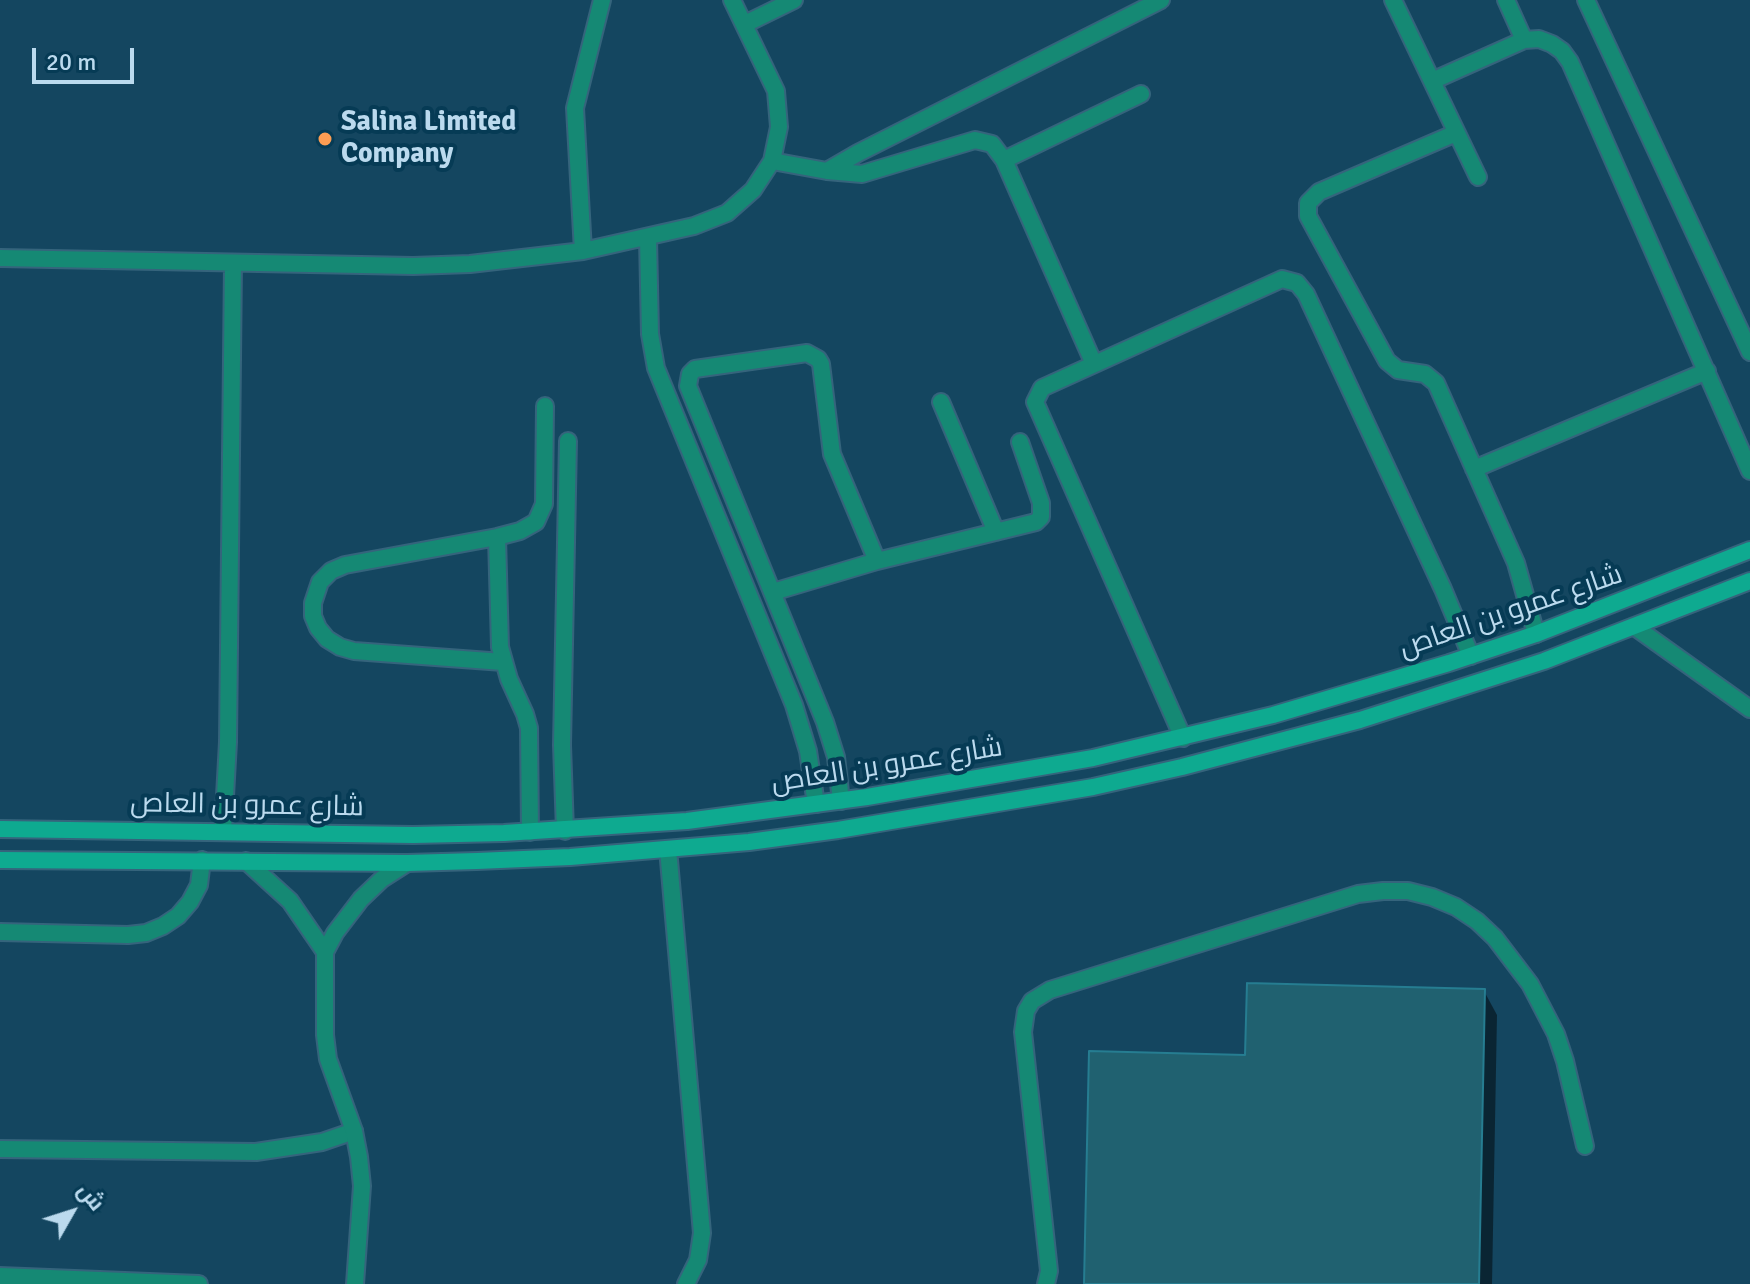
<!DOCTYPE html>
<meta charset="utf-8">
<style>
body{margin:0}
#map{position:relative;width:1750px;height:1284px;overflow:hidden;background:#144660;font-family:Signika,Cairo,sans-serif}
canvas{display:block}
.north{position:absolute;left:32px;top:1172px;width:80px;height:80px;-webkit-text-stroke:6px #063b55;paint-order:stroke;rotate:51deg;font-size:22px;font-weight:700;line-height:32px;text-align:center;color:#bbdaee}
.north::after{content:'';display:block;margin:auto;width:28px;height:36px;background:#bbdaee;clip-path:polygon(50% 0,100% 100%,50% 72%,0 100%)}
.scale{position:absolute;left:32px;top:48px;width:102px;height:36px;box-sizing:border-box;border:4px solid #bbdaee;border-top:0;padding-left:10px;font-size:24px;line-height:28px;white-space:nowrap;color:#bbdaee;-webkit-text-stroke:6px #063b55;paint-order:stroke}
</style>
<div id="map">
<canvas width="1750" height="1284"></canvas>
<div class="north">ش</div>
<div class="scale">20 m</div>
</div>
<script>
const ctx = document.querySelector('canvas').getContext('2d');
ctx.lineJoin = 'round';
function paint(path, color) { ctx.fillStyle = color; ctx.fill(path, 'evenodd'); }
const shape = rows => new Path2D(rows.map(r => 'M' + r).join(''));
function strokePath(path, color, width, dash) { ctx.strokeStyle = color; ctx.lineWidth = width; ctx.lineCap = dash ? 'butt' : 'round'; ctx.setLineDash(dash || []); ctx.stroke(path); }
function write(font, color, halo, rows, align = 'center') {
  ctx.font = font + ' Signika,Cairo,sans-serif'; ctx.lineWidth = 8; ctx.setLineDash([]); ctx.textBaseline = 'middle'; ctx.strokeStyle = halo; ctx.fillStyle = color; for (const [text, x, y, turn = 0] of rows) {
    ctx.save(); ctx.translate(x, y); ctx.rotate((+turn || 0) * Math.PI / 180); ctx.textAlign = isNaN(turn) ? turn : align; if (halo) ctx.strokeText(text, 0, 0); ctx.fillText(text, 0, 0); ctx.restore();
  }
}
paint(shape([
 [1484,991,1497,1015,1492,1284,1086,1284,1247,1057]
]), '#0007');
const building = shape([
 [1247,983,1485,989,1479,1284,1084,1284,1089,1051,1245,1055,1247,983]
]);
paint(building, '#206170');
strokePath(building, '#267d91', 2);
const service = shape([
 [1393,0,1478,177],
 [1506,0,1524,40],
 [1586,0,1750,352],
 [745,24,794,0],
 [1432,81,1524,40,1539,39,1552,44,1562,51,1570,62,1750,471],
 [1456,133,1319,192,1308,203,1308,216,1387,361,1398,370,1425,374,1436,383,1516,563,1536,634],
 [1004,160,1141,94],
 [772,161,827,171,862,174,975,140,992,144,1004,160,1094,364],
 [827,171,858,153,1161,0],
 [648,238,650,334,656,368,794,705,808,751,816,804],
 [583,251,575,108,602,0],
 [0,258,413,266,470,264,583,251,694,226,727,213,753,190,772,161,779,127,776,91,732,0],
 [941,402,996,532],
 [1474,469,1707,371],
 [497,537,500,647,509,679,525,714,529,728,530,832],
 [773,592,877,561,1036,522,1041,517,1041,503,1020,442],
 [1635,627,1750,709],
 [503,662,354,651,340,647,327,639,318,628,313,616,313,603,320,582,331,571,345,565,497,537,520,531,536,522,544,504,545,406],
 [1183,738,1035,402,1042,388,1282,279,1297,283,1306,294,1443,589,1471,656],
 [841,801,836,757,825,722,688,386,690,374,695,369,807,353,818,359,821,364,832,454,877,561],
 [565,831,562,745,568,441],
 [223,832,228,742,233,263],
 [668,849,702,1233,698,1260,686,1284],
 [0,932,128,935,146,933,163,926,178,916,190,902,199,885,202,860],
 [0,1149,256,1152,322,1142,354,1131],
 [0,1276,199,1284],
 [1046,1284,1049,1271,1023,1032,1026,1011,1032,1001,1050,990,1358,894,1383,891,1408,891,1432,897,1456,907,1477,921,1495,938,1530,984,1556,1034,1565,1061,1585,1146]
]);
const minor = shape([
 [246,861,290,901,325,952],
 [355,1284,362,1186,359,1157,354,1131,328,1059,325,1035,325,952,335,933,361,899,382,879,407,863]
]);
const secondary = shape([
 [0,829,413,835,504,833,687,821,867,797,1093,758,1273,715,1449,663,1536,634,1750,550],
 [0,860,407,863,477,861,570,857,749,842,838,830,1093,787,1182,767,1360,720,1544,661,1750,581]
]);
strokePath(service, '#35647c', 20);
strokePath(minor, '#35647c', 20);
strokePath(secondary, '#35647c', 20);
strokePath(service, '#158974', 16);
strokePath(minor, '#158974', 16);
strokePath(secondary, '#0eaa90', 16);
for (const [x, y, r, color] of [
 [325,139,8,"#fc9d53"]
]) { const dot = new Path2D(); dot.arc(x, y, r, 0, 2 * Math.PI); ctx.fillStyle = color; ctx.fill(dot); strokePath(dot, '#063b55', 3); }
write('bold 28px', '#bbdaee', '#063b55', [
 ["Salina Limited",341,123],
 ["Company",341,155]
], 'left');
write('28px', '#bbdaee', '#063b55', [
 ["شارع عمرو بن العاص",1511,612,-19],
 ["شارع عمرو بن العاص",887,766,-9],
 ["شارع عمرو بن العاص",247,806,1]
]);
</script>
